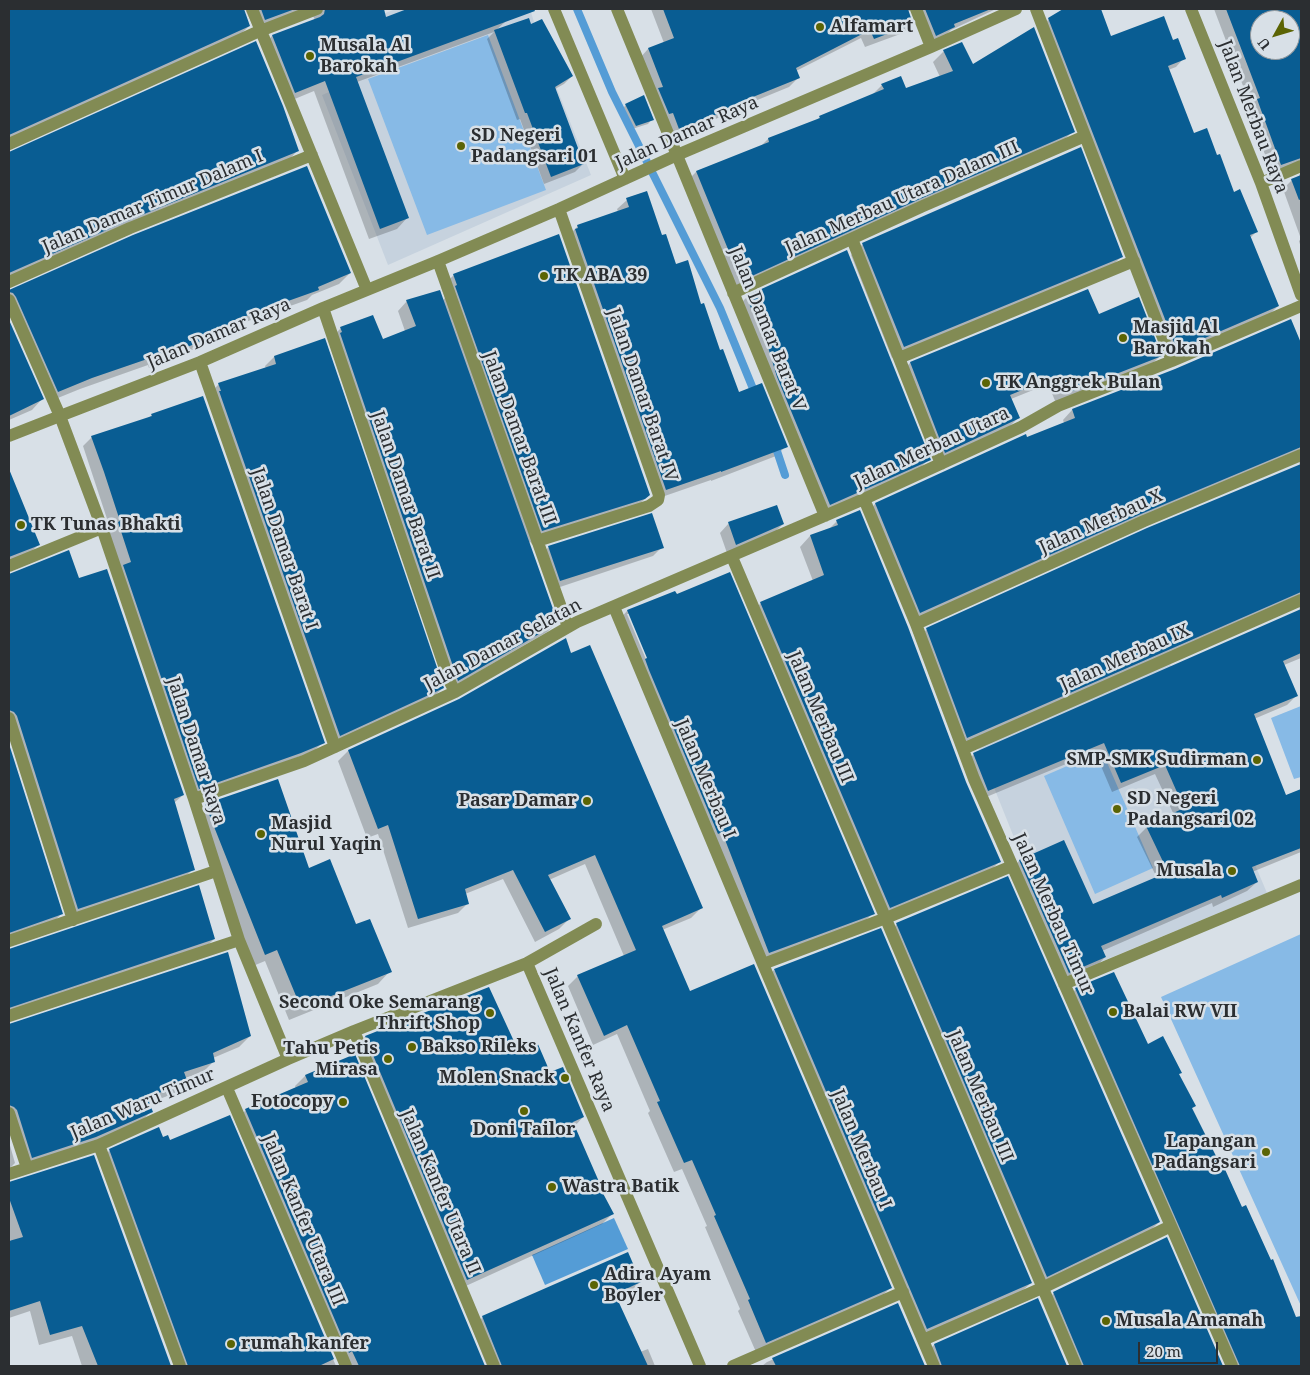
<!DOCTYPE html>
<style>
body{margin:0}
#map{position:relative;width:1310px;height:1375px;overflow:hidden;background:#d8e0e7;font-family:"Noto Serif",serif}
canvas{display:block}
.frame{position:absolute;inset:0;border:10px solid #2b2e31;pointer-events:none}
.north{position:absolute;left:1250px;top:10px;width:50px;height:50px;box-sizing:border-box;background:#d8e0e7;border:1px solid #93999e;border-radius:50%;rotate:231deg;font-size:14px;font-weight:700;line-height:20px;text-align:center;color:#2b2e31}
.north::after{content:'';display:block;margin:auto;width:18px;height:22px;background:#5b6404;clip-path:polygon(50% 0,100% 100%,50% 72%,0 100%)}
.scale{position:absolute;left:1138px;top:1342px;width:80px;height:22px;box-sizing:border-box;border:2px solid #2b2e31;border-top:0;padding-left:6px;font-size:15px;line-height:18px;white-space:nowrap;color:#2b2e31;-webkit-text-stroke:4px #d8e0e7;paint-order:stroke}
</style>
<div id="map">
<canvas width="1310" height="1375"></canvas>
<div class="frame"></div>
<div class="north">U</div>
<div class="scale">20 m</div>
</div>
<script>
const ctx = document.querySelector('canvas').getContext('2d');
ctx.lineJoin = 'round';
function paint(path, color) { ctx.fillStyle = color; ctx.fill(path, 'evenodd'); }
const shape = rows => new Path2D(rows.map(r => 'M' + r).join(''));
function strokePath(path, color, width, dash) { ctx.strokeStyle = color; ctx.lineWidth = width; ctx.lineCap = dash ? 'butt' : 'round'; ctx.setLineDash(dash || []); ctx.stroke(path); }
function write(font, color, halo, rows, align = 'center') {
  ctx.font = font + ' "Noto Serif",serif'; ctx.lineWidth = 5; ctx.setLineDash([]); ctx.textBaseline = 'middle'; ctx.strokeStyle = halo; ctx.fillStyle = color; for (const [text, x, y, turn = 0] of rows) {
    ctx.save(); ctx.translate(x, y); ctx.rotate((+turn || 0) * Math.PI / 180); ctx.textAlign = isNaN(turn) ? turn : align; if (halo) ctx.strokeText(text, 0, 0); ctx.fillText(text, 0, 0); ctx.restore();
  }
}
paint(shape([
 [396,9,530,9,546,61,591,175,388,265,322,95,355,81,338,31],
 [1168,659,1267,893,1069,975,977,745]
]), '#c6d2de');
paint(shape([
 [488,35,546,190,427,235,368,79],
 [1301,706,1301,777,1294,779,1271,718],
 [1102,751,1153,868,1095,894,1044,776],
 [1301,934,1301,1306,1161,997]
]), '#87bae6');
paint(shape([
 [614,1218,628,1249,545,1285,532,1255]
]), '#549cd6');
paint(shape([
 [9,9,368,9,374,22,411,9,500,9,505,22,495,31,531,26,572,76,564,84,555,89,583,164,575,172,544,184,520,119,517,120,487,39,494,32,357,82,407,218,397,229,369,239,314,91,285,103,262,47,272,36,315,20,312,14,255,30,245,9,243,10,249,26,238,37,9,140],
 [651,9,714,9,720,21,750,9,770,9,776,23,803,9,996,9,951,30,945,36,927,44,911,11,907,11,912,24,903,33,865,47,861,38,796,71,798,78,789,87,733,110,728,114,670,137,639,59,648,49,664,43],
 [1066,9,1100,9,1110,38,1173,42,1184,58,1176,67,1168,70,1194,135,1216,157,1234,193,1256,232,1250,238,1278,306,1269,315,1168,358,1040,28,1049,19],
 [1214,9,1301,9,1301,248,1299,241,1301,239,1283,189,1292,180,1299,176,1300,173,1272,173,1248,110,1251,107],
 [1260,20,1290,20,1290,50,1260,50],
 [944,51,972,66,1073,131,1062,142,730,291,685,183,696,172,760,147,768,139,816,121,820,117,872,95,882,85,905,90,940,77,933,62],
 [626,105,652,119,648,124,632,129,622,109],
 [297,151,287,162,9,278,9,152],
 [627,200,662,237,676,265,700,305,738,394,786,446,776,456,711,481,711,480,656,499,568,236,578,226,618,212,617,209],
 [863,244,1122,256,1110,268,892,358,851,255],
 [350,273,339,284,312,295,307,300,223,330,218,335,204,340,195,349,149,368,148,365,80,389,48,402,9,314,9,290],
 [454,275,649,495,632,511,528,543,557,623,547,632,449,689,332,337,341,328,382,340,405,331,398,311,407,301,442,301,445,298,441,287],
 [1087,290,1098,315,1160,356,1151,365,1056,403,1048,384,1011,399,1018,418,1009,427,936,461,901,372,910,363],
 [747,297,929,459,918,470,819,515,736,308],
 [1290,321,1301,346,1301,658,1284,665,1296,696,1287,705,1254,719,1285,797,1301,790,1301,852,1252,872,1257,882,1247,891,1213,907,1212,903,1102,951,1105,957,1096,967,1059,982,1010,870,1019,861,1064,842,1092,906,1157,878,1137,837,1146,828,1174,815,1155,774,1112,792,1095,752,979,800,964,764,974,754,1300,611,1299,606,958,747,918,639,927,629,1300,466,1299,461,911,622,866,514,875,504,1025,435,1026,439,1064,423,1063,420,1072,410,1175,370],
 [9,323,42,399,32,410,9,420],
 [324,340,443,688,433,697,330,744,210,393,219,384,266,369,265,366,274,357],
 [152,415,323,742,314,751,190,797,109,532,111,531,83,446,92,437,148,418],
 [22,503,39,544,28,555,9,563,9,509],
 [837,521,965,782,1000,861,990,871,880,917,751,613,761,603,813,581,800,547,810,536,828,530],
 [729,523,783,524,774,533,727,553,720,533],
 [549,547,662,547,653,556,551,590,539,556],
 [9,574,79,580,183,795,174,803,193,869,182,880,67,919,9,733],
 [675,592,873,913,864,922,760,961,618,621,627,611],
 [627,614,630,614,650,663,648,664],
 [571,655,701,908,691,918,662,930,690,993,890,1288,880,1298,756,1352,738,1311,740,1309,705,1227,707,1226,682,1169,674,1172,648,1113,650,1111,617,1034,593,1045,568,986,578,976,624,956,585,864,549,880,569,919,559,929,535,942,503,879,465,894,468,903,458,913,408,928,378,834,367,838,338,761,348,751],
 [9,748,61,914,51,925,9,939],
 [206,805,308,869,390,971,378,984,289,1020,265,961,253,966,194,817],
 [897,924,1159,1222,1150,1231,1038,1285,888,933],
 [214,939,203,950,9,1014,9,949],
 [774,970,1031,1283,1021,1292,918,1338,765,979],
 [1076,989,1148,1046,1178,1075,1195,1106,1191,1109,1295,1319,1298,1318,1301,1327,1301,1366,1227,1366,1066,999],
 [9,1025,12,1025,250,1036,239,1047,213,1058,214,1061,203,1072,185,1078,186,1083,176,1093,148,1103,151,1111,141,1122,84,1148,22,1168,9,1128],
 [365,1037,517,1051,549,1074,583,1117,574,1127,597,1185,612,1214,602,1224,457,1290,355,1047],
 [354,1056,484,1366,340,1366,235,1121,246,1110,296,1089,295,1086,305,1076],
 [229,1117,336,1366,175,1366,99,1161,110,1150,162,1138,169,1142],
 [9,1142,15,1163,9,1169],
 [93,1157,170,1366,82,1366,72,1336,39,1345,30,1311,9,1318,9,1243,11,1242,9,1236,9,1182,12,1183],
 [1166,1239,1222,1366,1071,1366,1044,1303,1054,1293],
 [640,1282,629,1293,616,1298,640,1352,648,1349,655,1366,487,1366,472,1328,483,1317],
 [1038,1300,1066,1366,929,1366,924,1355,934,1345],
 [898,1305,924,1366,762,1366,767,1362]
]), '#0003');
strokePath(shape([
 [577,9,612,92,720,308,756,396],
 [774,442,785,475]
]), '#549cd6', 8);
paint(shape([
 [9,9,244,9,250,26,9,135],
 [261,9,295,9,265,20],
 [325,9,384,9,386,17,407,9,534,9,535,11,356,77,409,218,380,229,325,81,295,93,272,35,320,17,324,14],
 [663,9,908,9,913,24,874,39,870,30,796,68,800,78,738,103,739,106,679,129,673,113,669,114,658,88,663,87,648,48,674,38],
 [925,9,991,9,954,24,955,27,936,36],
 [1063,9,1101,9,1111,36,1164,16,1173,40,1178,38,1186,59,1168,66,1194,133,1207,128,1217,155,1220,154,1234,192,1240,189,1258,232,1250,235,1279,306,1177,350,1048,18],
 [1226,9,1301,9,1301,158,1281,165,1257,99,1260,98],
 [1260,20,1290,20,1290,50,1260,50],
 [529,18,531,24,542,19,573,76,555,87,584,164,551,177,527,113,525,113,494,30],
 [1034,27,1075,132,920,199,741,281,696,171,769,142,768,138,820,118,819,116,884,89,881,84,901,76,906,88,953,71,943,50,962,42,973,64],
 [256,41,283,106,299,151,127,221,9,273,9,152],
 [644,95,654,120,636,126,625,104],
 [1081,147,1123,257,904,347,862,243],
 [307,166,351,273,318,287,319,290,229,322,230,325,205,334,207,339,160,358,159,355,92,378,58,392,16,297,13,293,9,292,9,290,133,235],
 [1301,175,1301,199,1299,200,1291,179],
 [647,191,662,235,666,234,676,264,688,260,701,304,704,303,720,350,723,349,739,392,762,383,788,447,721,472,721,471,666,490,575,229,578,228,577,225,629,207,626,198],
 [559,234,650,495,645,499,542,531,455,286,457,285,453,274],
 [847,250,931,460,830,505,777,377,761,324,758,325,746,296],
 [1088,289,1099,314,1139,297,1162,356,1065,394,1057,376,1010,395,1020,418,945,453,910,362],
 [440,290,558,623,458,681,340,333,342,332,340,327,373,315,383,339,416,326,406,300],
 [1291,319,1301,343,1301,447,1141,514,920,613,875,503,1026,434,1027,437,1075,418,1072,409,1175,369],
 [9,320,44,399,9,416],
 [325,338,444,688,340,736,219,391,221,391,218,383,276,364,274,356],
 [203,396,325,743,301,753,199,789,123,565,131,562,118,522,120,521,104,472,91,436,152,416,151,414],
 [1301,464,1301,592,967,738,926,628,1147,528],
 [9,469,40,545,9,557],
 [777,505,784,524,736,545,728,522],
 [860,510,908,627,966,782,1001,862,890,908,760,602,824,575,810,535,838,525,836,520],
 [652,513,664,548,560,581,548,546],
 [69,550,79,578,107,569,184,795,174,799,195,870,78,909,17,716,14,712,9,710,9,574],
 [730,572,875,914,769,953,722,832,718,834,649,670,645,659,647,658,627,610,675,591,677,594],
 [1301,609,1301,653,1283,661,1298,696,1254,714,1286,795,1301,789,1301,848,1252,867,1258,882,1222,898,1221,895,1101,946,1106,957,1069,973,1019,860,1064,840,1093,904,1168,872,1146,826,1184,808,1165,765,1121,783,1104,743,988,791,973,753],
 [566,638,571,653,590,645,703,908,662,926,690,991,754,964,892,1288,766,1343,748,1300,750,1299,714,1216,716,1215,692,1160,684,1163,657,1102,660,1101,627,1025,604,1036,577,975,636,950,595,855,548,875,571,919,545,932,513,870,465,889,469,904,418,919,388,825,378,829,348,750,459,699],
 [9,744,63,914,9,933],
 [278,779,309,868,330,859,356,924,370,919,392,972,301,1008,277,950,265,955,205,804],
 [1008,876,1160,1222,1047,1277,896,923],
 [199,885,215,939,9,1008,9,949],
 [881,928,1032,1283,927,1329,774,969],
 [228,952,251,1036,213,1053,215,1062,184,1072,188,1083,147,1097,153,1112,96,1137,32,1158,17,1110,14,1107,9,1105,9,1024],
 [1114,972,1148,1044,1163,1036,1182,1073,1179,1074,1196,1106,1192,1108,1221,1166,1223,1165,1242,1207,1246,1205,1271,1260,1273,1259,1296,1317,1301,1316,1301,1366,1240,1366,1075,988],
 [489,987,518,1050,537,1042,550,1072,563,1067,584,1117,573,1122,600,1184,598,1184,614,1214,467,1280,365,1036],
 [355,1054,485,1366,359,1366,352,1351,349,1353,245,1109,308,1082,305,1075],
 [230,1115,334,1359,319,1366,188,1366,109,1149,159,1127,163,1137,168,1135,170,1140],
 [94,1155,171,1366,98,1366,82,1326,50,1335,40,1301,9,1311,9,1241,23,1237,9,1198,9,1182],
 [1167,1237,1223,1366,1084,1366,1053,1292],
 [628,1252,641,1282,615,1294,648,1366,502,1366,482,1316],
 [1038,1298,1067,1366,942,1366,934,1344],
 [898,1303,925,1366,776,1366,772,1358]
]), '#095d93');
strokePath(shape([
 [252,9,367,290],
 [554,9,625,179],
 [617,9,825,516],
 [916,9,931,47],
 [1036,9,1172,361],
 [1191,9,1261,183,1301,295],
 [9,144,255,33,317,9],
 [1261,183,1301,166],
 [852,239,941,464],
 [438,261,568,627],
 [9,282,130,228,312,155],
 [733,293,923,206,1085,136],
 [9,300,60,416,9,436],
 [323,308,449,680,455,692],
 [899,358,1134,261],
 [200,362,335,747],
 [864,499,916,624,974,779,1171,1226,1232,1366],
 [537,541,649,506,658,500,659,495,559,209],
 [732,557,1076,1366],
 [9,566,102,528],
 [614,607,763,964,934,1366],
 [916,624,1144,521,1301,455],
 [9,718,73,920],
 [963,749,1301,600],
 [194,799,304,761,455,692,577,622,864,499,1021,427,1058,406,1172,361,1301,306],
 [9,941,216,871],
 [527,963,596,924],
 [763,964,886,918,1012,866],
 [1064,984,1301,885],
 [9,1016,239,940],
 [354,1031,494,1366],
 [288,1059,239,940,194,799,102,528,60,416,200,362,323,308,438,261,559,209,677,155,931,47,1016,9],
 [227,1088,346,1366],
 [9,1113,27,1168],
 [99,1145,180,1366],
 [9,1174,99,1145,288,1059,354,1031,527,963,700,1366],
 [923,1340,1042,1288,1171,1226],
 [733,1366,903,1292]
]), '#828b54', 12);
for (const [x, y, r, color] of [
 [820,27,5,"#5b6404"],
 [310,56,5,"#5b6404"],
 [461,146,5,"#5b6404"],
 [544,276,5,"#5b6404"],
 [1123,338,5,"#5b6404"],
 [986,383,5,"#5b6404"],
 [21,525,5,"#5b6404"],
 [1257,760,5,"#5b6404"],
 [587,801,5,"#5b6404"],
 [1117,809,5,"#5b6404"],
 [261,834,5,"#5b6404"],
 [1232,871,5,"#5b6404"],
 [1113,1012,5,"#5b6404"],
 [490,1013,5,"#5b6404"],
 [412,1047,5,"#5b6404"],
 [388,1059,5,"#5b6404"],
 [565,1078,5,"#5b6404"],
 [343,1102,5,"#5b6404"],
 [524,1111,5,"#5b6404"],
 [1266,1152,5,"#5b6404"],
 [552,1187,5,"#5b6404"],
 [594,1285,5,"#5b6404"],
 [1106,1321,5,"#5b6404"],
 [231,1344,5,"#5b6404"]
]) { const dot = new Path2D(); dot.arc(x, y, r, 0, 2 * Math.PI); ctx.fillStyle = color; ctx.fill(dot); strokePath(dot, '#d8e0e7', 2); }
write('bold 18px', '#2b2e31', '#d8e0e7', [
 ["Alfamart",830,27],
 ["Musala Al",320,46],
 ["Barokah",320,67],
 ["SD Negeri",471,136],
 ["Padangsari 01",471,157],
 ["TK ABA 39",554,276],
 ["Masjid Al",1133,328],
 ["Barokah",1133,349],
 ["TK Anggrek Bulan",996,383],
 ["TK Tunas Bhakti",31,525],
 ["SMP-SMK Sudirman",1247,760,"right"],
 ["SD Negeri",1127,799],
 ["Padangsari 02",1127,820],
 ["Pasar Damar",577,801,"right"],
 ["Masjid",271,824],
 ["Nurul Yaqin",271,845],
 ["Musala",1222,871,"right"],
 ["Second Oke Semarang",480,1003,"right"],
 ["Thrift Shop",480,1024,"right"],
 ["Balai RW VII",1123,1012],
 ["Bakso Rileks",422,1047],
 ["Tahu Petis",378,1049,"right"],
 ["Mirasa",378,1070,"right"],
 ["Molen Snack",555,1078,"right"],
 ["Fotocopy",333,1102,"right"],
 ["Doni Tailor",524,1130,"center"],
 ["Lapangan",1256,1142,"right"],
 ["Padangsari",1256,1163,"right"],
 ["Wastra Batik",562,1187],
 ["Adira Ayam",604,1275],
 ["Boyler",604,1296],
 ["Musala Amanah",1116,1321],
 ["rumah kanfer",241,1344]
], 'left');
write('18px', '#2b2e31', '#d8e0e7', [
 ["Jalan Merbau Raya",1253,117,69],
 ["Jalan Damar Raya",687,133,-24],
 ["Jalan Merbau Utara Dalam III",902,198,-24],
 ["Jalan Damar Timur Dalam I",153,202,-23],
 ["Jalan Damar Barat V",767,329,68],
 ["Jalan Damar Raya",219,334,-23],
 ["Jalan Damar Barat IV",642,395,71],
 ["Jalan Damar Barat III",519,438,70],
 ["Jalan Merbau Utara",932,448,-25],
 ["Jalan Damar Barat II",405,495,71],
 ["Jalan Merbau X",1101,522,-24],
 ["Jalan Damar Barat I",284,549,71],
 ["Jalan Damar Selatan",503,645,-28],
 ["Jalan Merbau IX",1125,658,-24],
 ["Jalan Merbau III",820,717,67],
 ["Jalan Damar Raya",196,751,72],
 ["Jalan Merbau I",705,779,67],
 ["Jalan Merbau Timur",1053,914,66],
 ["Jalan Kanfer Raya",579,1040,67],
 ["Jalan Merbau III",980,1096,67],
 ["Jalan Waru Timur",143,1104,-23],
 ["Jalan Merbau I",861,1149,67],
 ["Jalan Kanfer Utara II",440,1192,67],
 ["Jalan Kanfer Utara III",303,1220,67]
]);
</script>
